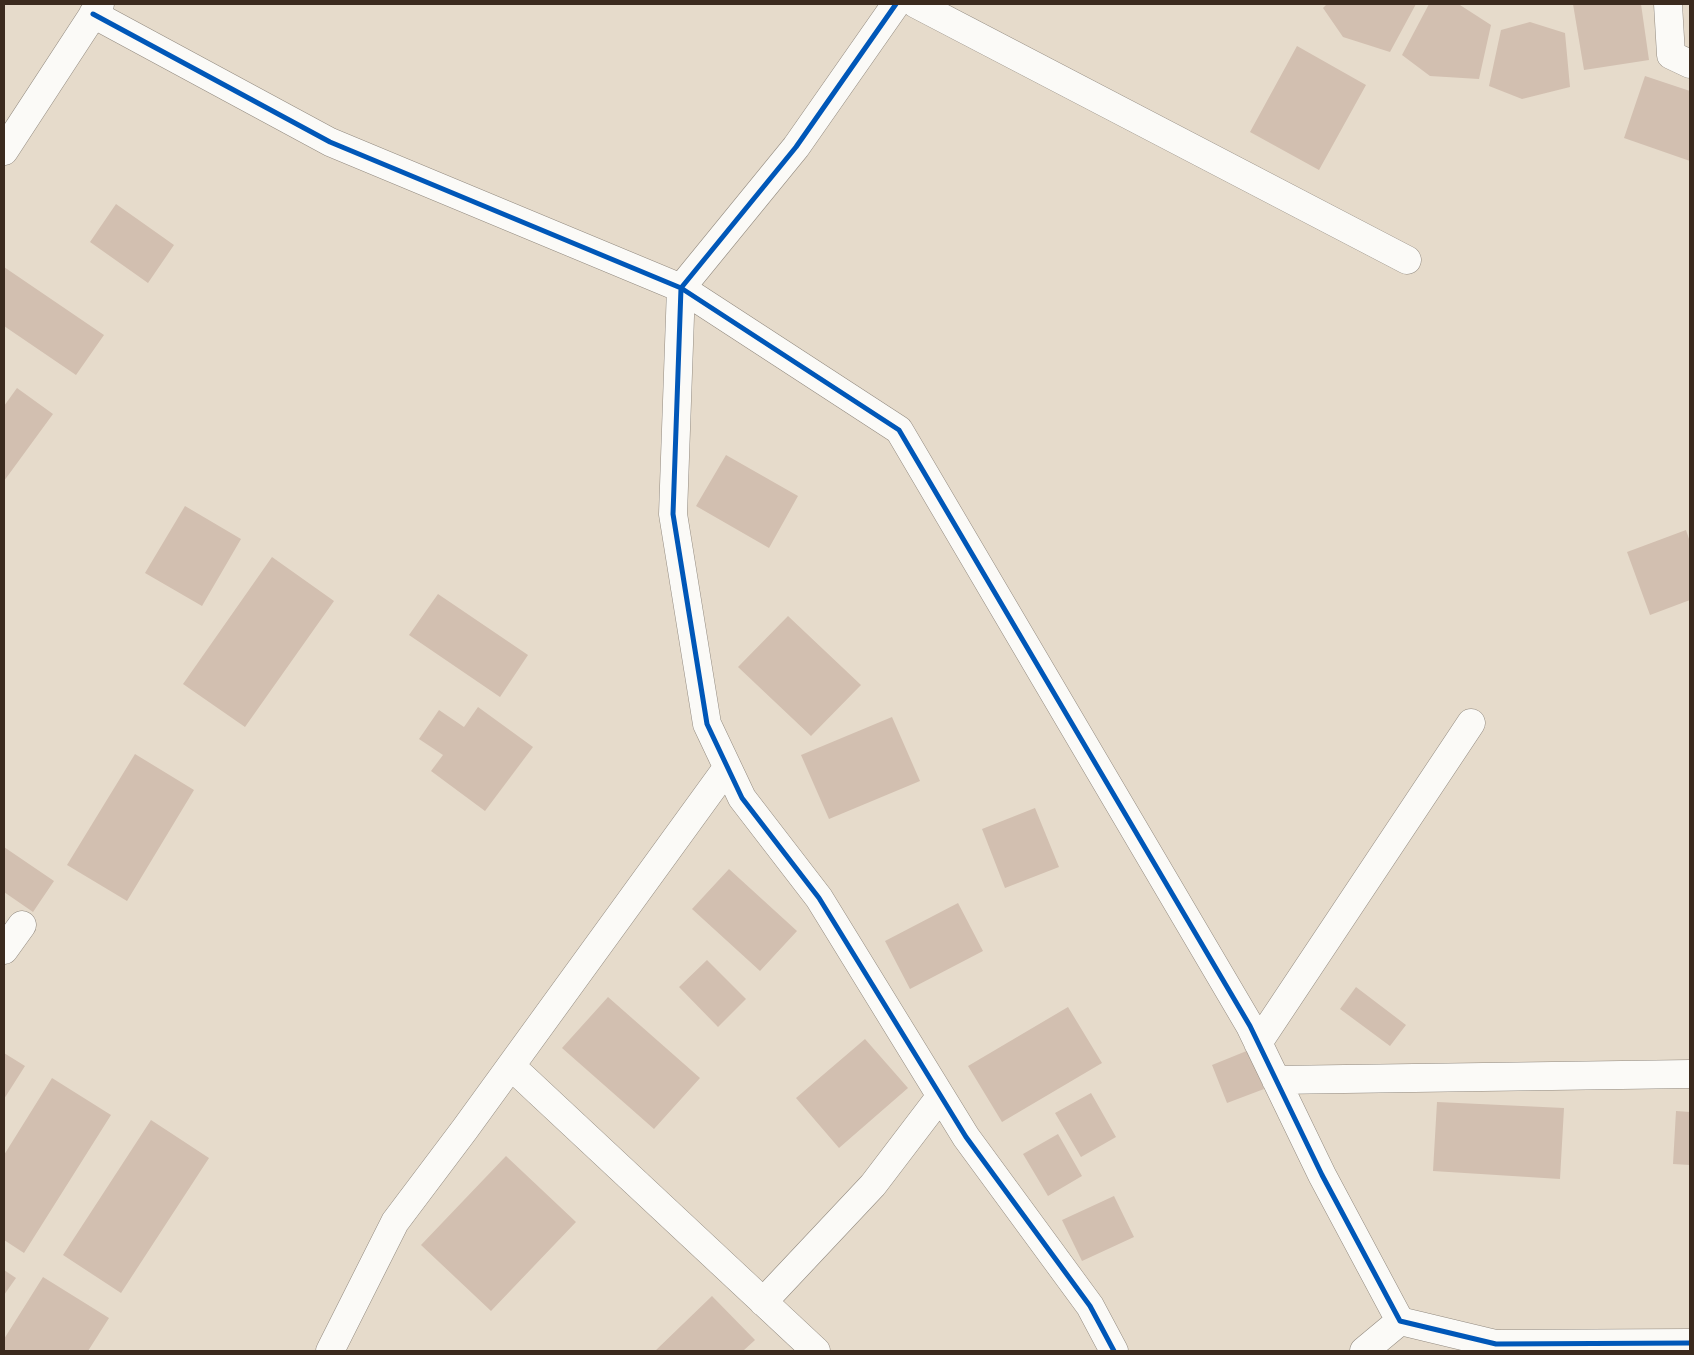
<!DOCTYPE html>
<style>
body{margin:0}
#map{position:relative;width:1694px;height:1355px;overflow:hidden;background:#e6dbcb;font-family:Kalam,sans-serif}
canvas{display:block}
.frame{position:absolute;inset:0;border:5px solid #3b2a1e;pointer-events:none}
</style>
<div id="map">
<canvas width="1694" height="1355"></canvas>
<div class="frame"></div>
</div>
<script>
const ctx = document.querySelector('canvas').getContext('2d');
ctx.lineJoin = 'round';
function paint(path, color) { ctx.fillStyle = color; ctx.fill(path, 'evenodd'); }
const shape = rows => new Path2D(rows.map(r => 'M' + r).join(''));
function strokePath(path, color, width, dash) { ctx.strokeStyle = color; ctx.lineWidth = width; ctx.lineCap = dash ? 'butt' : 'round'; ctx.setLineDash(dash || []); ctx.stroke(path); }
paint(shape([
 [1327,4,1416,4,1390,52,1343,37,1323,8],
 [1429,4,1460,5,1491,25,1479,79,1430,76,1402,55],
 [1573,4,1641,4,1649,60,1584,70],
 [1530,22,1565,33,1570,87,1522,99,1489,86,1501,30],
 [1297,46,1366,85,1319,170,1250,132],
 [1645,76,1690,91,1690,161,1624,138],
 [116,204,174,245,148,283,90,242],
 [4,267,104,335,76,375,4,326],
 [17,388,53,414,4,481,4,406],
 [726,455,798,496,769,548,696,506],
 [185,506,241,539,202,606,145,573],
 [1686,530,1690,542,1690,600,1650,615,1627,552],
 [272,557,334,601,245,727,183,684],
 [438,594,528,655,500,697,409,635],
 [788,616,861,685,811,736,738,667],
 [478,707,533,747,485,811,431,771,443,755,419,739,439,710,464,727],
 [892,717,920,781,829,819,801,755],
 [135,754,194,790,127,901,67,865],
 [1035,808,1059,867,1005,888,982,829],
 [4,847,54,881,33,912,4,892],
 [729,869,797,931,760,971,692,909],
 [958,903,983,951,910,989,885,941],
 [707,960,746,999,718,1027,679,987],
 [1356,987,1406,1025,1390,1046,1340,1009],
 [608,997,700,1078,654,1129,562,1048],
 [1068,1007,1102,1063,1002,1122,968,1066],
 [865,1039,908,1088,839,1148,796,1098],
 [1249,1050,1264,1089,1227,1103,1212,1065],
 [4,1053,25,1066,4,1099],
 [52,1078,111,1115,24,1253,4,1240,4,1155],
 [1091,1093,1116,1137,1081,1157,1055,1113],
 [1437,1102,1564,1108,1560,1179,1433,1171],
 [1676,1111,1690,1112,1690,1165,1673,1164],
 [151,1120,209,1158,121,1293,63,1255],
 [1058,1134,1082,1176,1048,1196,1023,1154],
 [506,1156,576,1222,491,1311,421,1245],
 [1114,1196,1134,1237,1082,1261,1062,1220],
 [4,1270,16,1278,4,1295],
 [43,1277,109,1318,88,1351,4,1351,4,1339],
 [712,1296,755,1340,743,1351,655,1351]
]), '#d2bfb0');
const minor = shape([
 [896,4,796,147,681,288,673,514,707,724,742,798,819,898,966,1137,1090,1306,1114,1351],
 [916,4,1407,260],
 [1668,4,1671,55,1690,64],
 [93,14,330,142,681,288,899,430,1250,1026,1322,1175,1400,1321,1496,1344,1690,1343],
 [4,151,100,4],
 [4,950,22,925],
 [1258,1043,1471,723],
 [511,1066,816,1351],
 [1276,1080,1690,1074],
 [763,1302,873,1185,940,1097],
 [330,1351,395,1222,465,1129,727,768],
 [1364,1351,1400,1321]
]);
strokePath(minor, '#91897f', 29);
strokePath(minor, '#fbfaf7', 28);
strokePath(shape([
 [896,4,796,147,681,288,673,514,707,724,742,798,819,898,966,1137,1090,1306,1114,1351],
 [93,14,330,142,681,288,899,430,1250,1026,1322,1175,1400,1321,1496,1344,1690,1343]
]), '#0057b8', 5);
</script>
